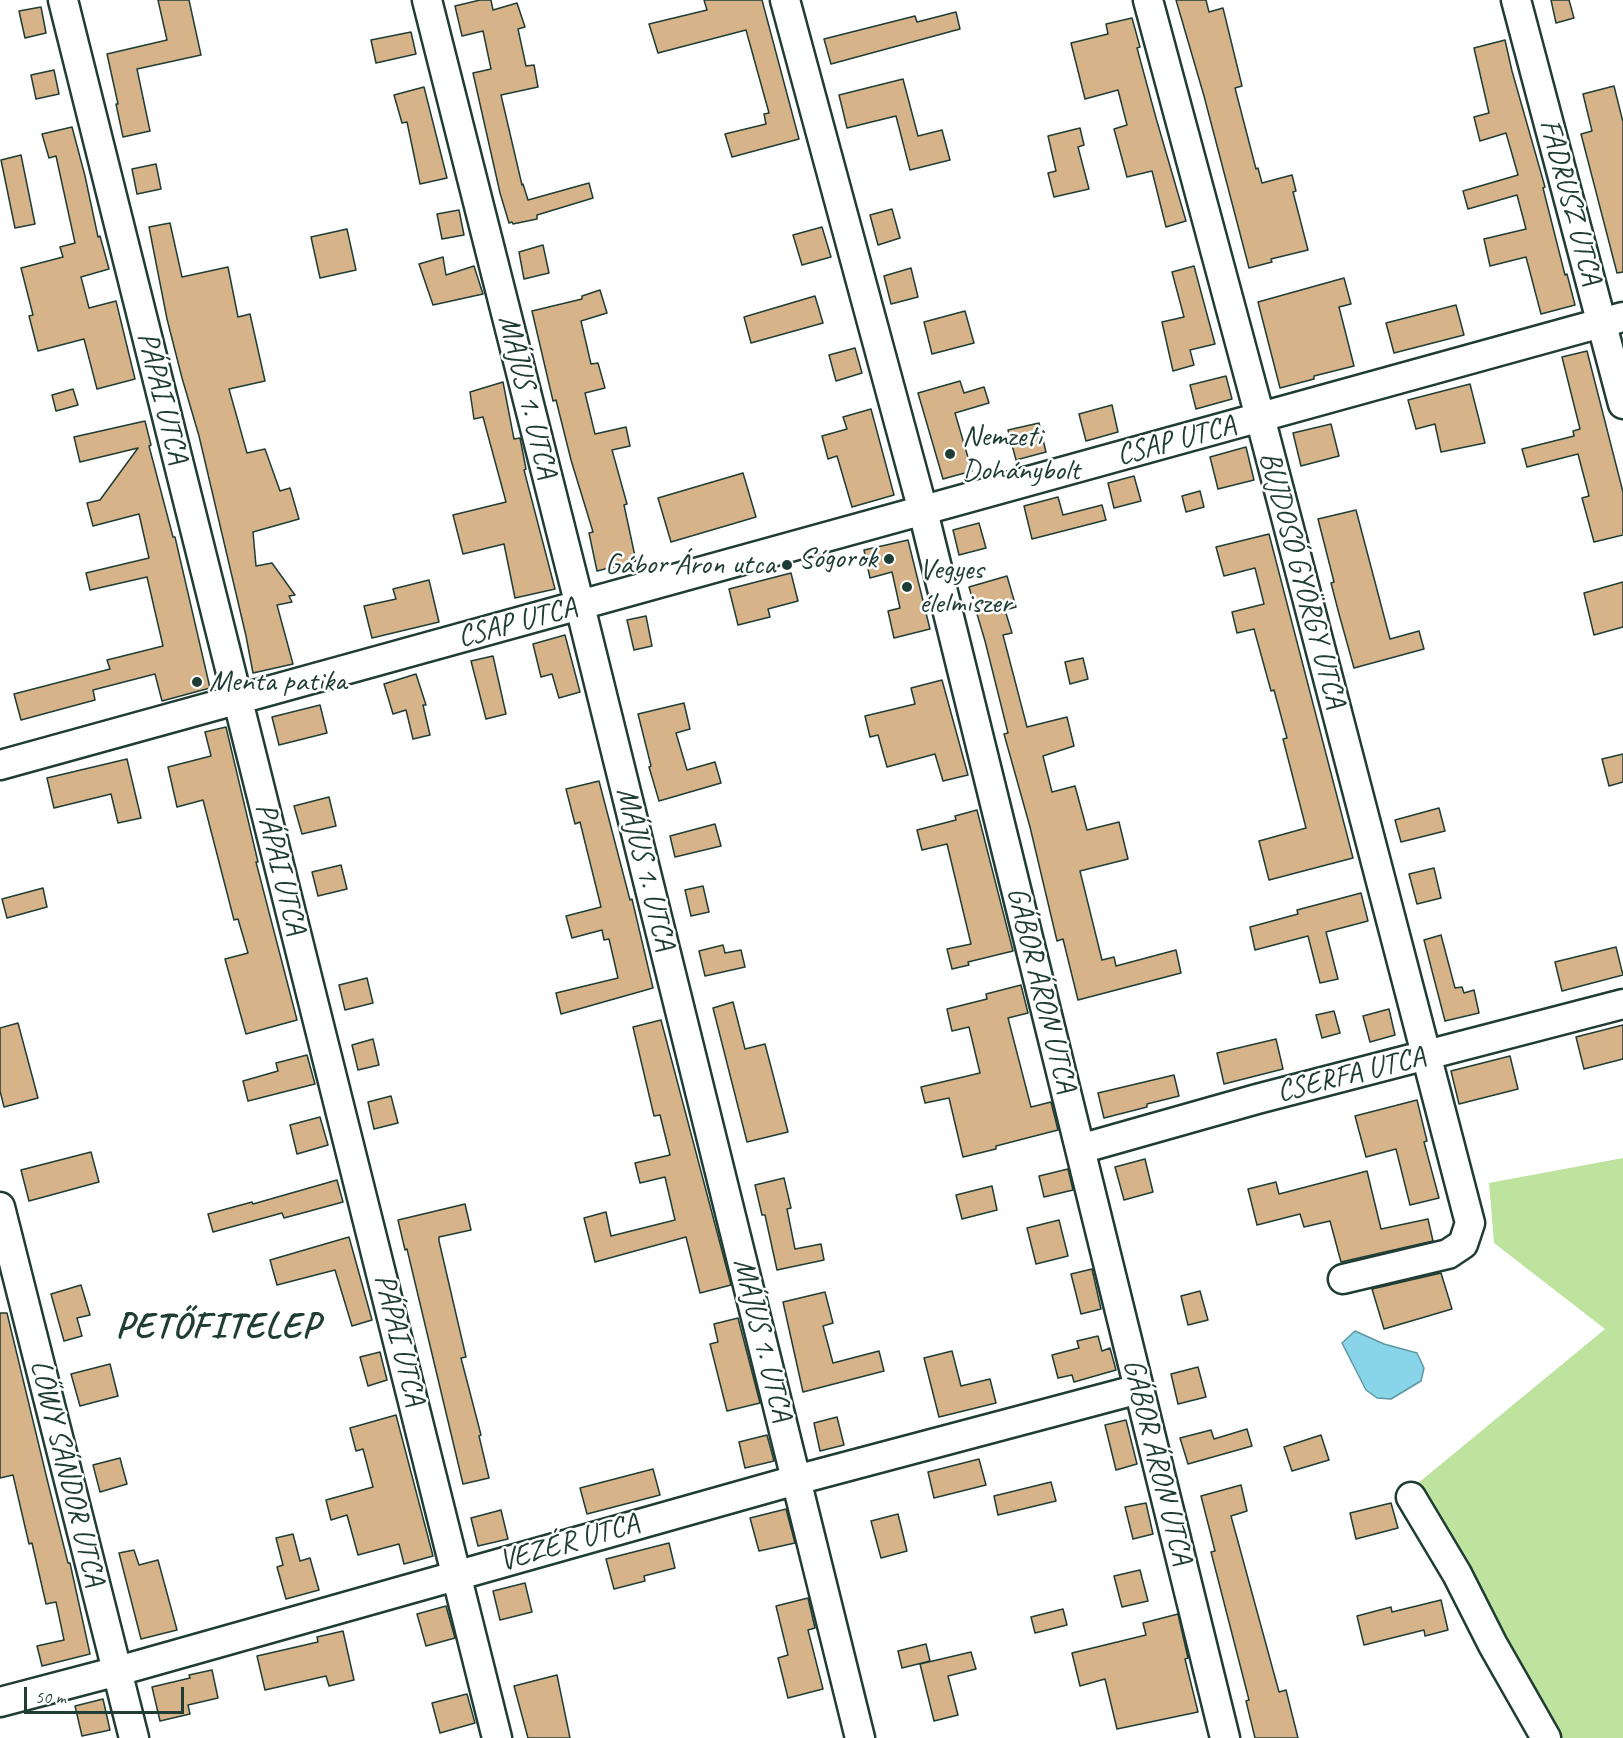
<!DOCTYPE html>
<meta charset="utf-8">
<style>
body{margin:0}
#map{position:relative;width:1623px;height:1738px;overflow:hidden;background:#fff;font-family:Caveat,sans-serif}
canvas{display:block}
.scale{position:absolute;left:24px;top:1687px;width:160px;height:27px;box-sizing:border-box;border:3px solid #1f3d34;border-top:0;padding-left:8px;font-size:18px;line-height:21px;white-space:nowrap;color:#1f3d34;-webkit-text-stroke:4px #fff;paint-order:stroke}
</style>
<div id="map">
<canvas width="1623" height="1738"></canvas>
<div class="scale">50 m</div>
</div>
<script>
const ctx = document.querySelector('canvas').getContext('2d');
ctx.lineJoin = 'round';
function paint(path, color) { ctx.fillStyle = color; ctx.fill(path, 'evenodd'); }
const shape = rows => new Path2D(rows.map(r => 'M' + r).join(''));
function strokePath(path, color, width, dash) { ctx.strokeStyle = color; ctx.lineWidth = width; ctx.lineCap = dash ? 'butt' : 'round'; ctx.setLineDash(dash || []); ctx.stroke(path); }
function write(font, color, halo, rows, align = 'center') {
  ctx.font = font + ' Caveat,sans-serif'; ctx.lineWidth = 5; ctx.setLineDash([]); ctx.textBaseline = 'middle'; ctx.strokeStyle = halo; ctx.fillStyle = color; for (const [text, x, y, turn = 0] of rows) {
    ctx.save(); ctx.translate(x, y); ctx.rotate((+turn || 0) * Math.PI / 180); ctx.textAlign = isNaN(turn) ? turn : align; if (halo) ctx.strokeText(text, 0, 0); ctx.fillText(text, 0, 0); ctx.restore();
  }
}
paint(shape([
 [1623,1158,1623,1738,1534,1738,1400,1498,1605,1329,1494,1243,1489,1183]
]), '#bee39e');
const water = shape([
 [1355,1331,1384,1344,1417,1353,1424,1368,1421,1381,1391,1399,1377,1398,1366,1390,1342,1343,1355,1331]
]);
paint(water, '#88d4e9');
strokePath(water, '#5e98a1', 1.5);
const building = shape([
 [158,0,189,0,201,55,137,69,150,131,123,137,116,104,118,104,107,54,167,40,158,0],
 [480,0,491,0,493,10,517,3,525,27,518,29,526,66,534,65,538,87,501,95,522,185,523,184,528,200,589,183,593,198,537,215,537,219,513,224,512,222,509,223,500,193,473,73,491,69,483,31,462,36,455,6,480,0],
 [704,0,762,0,799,139,732,157,725,134,766,124,764,114,769,113,746,30,658,53,649,24,707,10,704,0],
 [1176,0,1206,0,1209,12,1223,8,1242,86,1235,88,1256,169,1258,168,1262,183,1292,175,1296,191,1293,192,1308,250,1271,259,1272,262,1249,268,1204,96,1176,0],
 [1551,0,1569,0,1574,18,1556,23,1551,0],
 [41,7,46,33,25,38,19,11,41,7],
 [956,12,960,29,831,64,824,39,915,16,917,22,956,12],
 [1132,18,1140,47,1137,48,1156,118,1186,221,1166,227,1152,171,1127,177,1114,129,1127,125,1118,90,1085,99,1071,43,1108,34,1106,24,1132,18],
 [411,32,416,54,376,63,371,40,411,32],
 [1505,40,1512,71,1545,187,1543,188,1565,275,1567,274,1575,305,1541,314,1526,257,1490,266,1484,239,1526,229,1517,195,1468,209,1463,191,1518,175,1506,133,1480,141,1474,117,1489,113,1474,48,1505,40],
 [54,70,59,94,36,99,31,75,54,70],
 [903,79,918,136,942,130,950,160,910,170,896,116,847,128,839,95,903,79],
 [1614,86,1623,122,1623,272,1617,273,1581,134,1592,131,1583,94,1614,86],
 [424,87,447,178,420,184,407,122,402,123,394,95,424,87],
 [72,127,85,176,98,237,100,236,109,269,81,277,89,308,116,301,135,379,97,389,84,339,38,351,29,316,33,315,21,268,63,257,60,247,75,243,56,156,49,158,42,134,72,127],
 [1080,128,1084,145,1078,147,1089,189,1054,197,1048,173,1056,171,1048,136,1080,128],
 [21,155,35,224,15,228,1,160,21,155],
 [156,164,161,189,137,194,132,169,156,164],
 [892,209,900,238,878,245,870,215,892,209],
 [459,210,464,235,442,239,437,214,459,210],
 [170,223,182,277,228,267,238,317,250,314,265,381,229,389,247,453,265,449,280,491,290,488,299,519,253,532,256,566,272,563,295,595,289,596,292,602,277,605,293,664,253,673,246,636,199,436,182,378,167,319,149,227,170,223],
 [822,227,831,257,802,265,793,235,822,227],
 [347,229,356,270,320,278,311,237,347,229],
 [543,245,549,273,524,279,519,252,543,245],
 [443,257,446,275,474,266,483,294,433,305,419,264,443,257],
 [1194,266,1215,344,1190,350,1194,365,1173,371,1162,322,1184,317,1172,272,1194,266],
 [911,268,918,297,891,304,884,276,911,268],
 [1344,278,1351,304,1339,307,1354,366,1314,376,1314,379,1280,388,1258,302,1344,278],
 [600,290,607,313,581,321,591,364,598,363,605,388,585,393,595,434,626,427,630,446,612,450,627,504,624,505,636,561,597,571,589,533,593,532,571,460,556,400,553,401,532,311,582,299,582,296,600,290],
 [815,296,823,323,751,343,744,317,815,296],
 [1456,305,1464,335,1394,353,1386,323,1456,305],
 [965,311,974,343,932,354,924,322,965,311],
 [855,348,862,373,836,381,829,355,855,348],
 [1587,351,1623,492,1623,535,1594,542,1582,498,1589,496,1578,454,1527,467,1522,449,1574,436,1573,431,1580,429,1562,357,1587,351],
 [1226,376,1232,399,1196,409,1190,385,1226,376],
 [960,381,964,393,984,387,989,403,955,413,972,471,943,479,918,393,960,381],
 [503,382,514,439,520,438,526,469,524,470,555,589,515,598,504,544,463,554,453,515,506,502,483,417,474,419,470,392,503,382],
 [1470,384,1485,443,1441,452,1435,424,1416,429,1408,400,1470,384],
 [73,389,78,405,56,411,52,395,73,389],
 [1112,405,1118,432,1086,441,1079,414,1112,405],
 [871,409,894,495,852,507,837,456,828,459,822,436,847,429,843,417,871,409],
 [145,421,151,445,149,446,173,537,175,537,210,688,162,701,155,674,93,690,95,700,21,720,14,694,110,669,107,660,163,646,147,577,90,590,86,573,149,558,139,514,93,526,87,503,100,500,138,448,80,462,74,437,145,421],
 [1039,423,1046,452,1016,460,1008,430,1039,423],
 [1331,424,1339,456,1301,466,1293,433,1331,424],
 [1246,447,1254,480,1218,489,1210,457,1246,447],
 [743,473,756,517,671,542,658,498,743,473],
 [1134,476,1141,501,1114,508,1108,483,1134,476],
 [1200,491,1204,507,1186,512,1182,496,1200,491],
 [1058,497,1063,515,1102,505,1106,520,1032,539,1024,506,1058,497],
 [1356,510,1390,639,1419,631,1424,649,1354,668,1339,614,1331,583,1334,582,1318,519,1356,510],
 [979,523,986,548,959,555,953,530,979,523],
 [1269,534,1353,858,1269,880,1259,841,1306,828,1283,739,1287,738,1274,690,1271,691,1254,629,1237,633,1232,612,1264,604,1255,568,1224,576,1216,547,1269,534],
 [908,540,930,629,894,638,888,611,900,608,892,572,870,578,864,550,908,540],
 [791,573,798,601,768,609,770,617,738,625,729,589,791,573],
 [1007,576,1016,607,1005,610,1012,633,1003,635,1027,727,1067,717,1074,746,1043,756,1052,792,1075,786,1087,830,1119,822,1128,859,1080,871,1102,960,1114,957,1116,966,1176,950,1181,973,1078,1000,1063,939,1057,941,1030,827,1004,734,1008,733,985,641,969,587,1007,576],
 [429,580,439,622,372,638,364,606,396,599,393,589,429,580],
 [1623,582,1623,627,1594,635,1584,593,1623,582],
 [646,616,652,646,634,650,627,620,646,616],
 [565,635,580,692,559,698,552,674,541,677,533,644,565,635],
 [493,656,506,714,486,719,471,661,493,656],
 [1083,658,1088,679,1070,684,1065,662,1083,658],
 [416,674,426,705,423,705,430,735,413,739,406,710,393,714,384,684,416,674],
 [942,680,968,775,943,781,935,754,887,767,878,735,870,737,865,716,915,704,911,688,942,680],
 [684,703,690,729,676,733,687,770,715,762,721,783,659,801,649,767,651,766,638,714,684,703],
 [320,705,327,733,279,745,272,717,320,705],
 [226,727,258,862,256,862,297,1020,246,1034,225,959,248,953,238,919,234,920,203,800,177,807,168,767,211,756,205,732,226,727],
 [1623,754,1623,782,1609,786,1602,759,1623,754],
 [127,759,141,818,118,823,111,794,54,808,47,778,127,759],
 [599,781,630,900,632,899,653,988,561,1014,556,993,618,978,609,939,604,940,602,930,572,938,566,916,601,907,580,822,575,824,566,789,599,781],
 [329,797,336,826,302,834,294,806,329,797],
 [1439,808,1445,831,1401,842,1395,820,1439,808],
 [977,810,1013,951,968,962,969,965,952,969,947,949,971,944,947,844,922,850,917,830,956,820,955,816,977,810],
 [715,824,721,846,675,857,670,836,715,824],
 [341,865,347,889,318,896,312,872,341,865],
 [1434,868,1441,898,1417,904,1409,874,1434,868],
 [703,886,709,912,691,916,685,890,703,886],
 [43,888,47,907,7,918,2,899,43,888],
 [1361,893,1368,921,1326,932,1338,979,1320,983,1308,936,1255,950,1250,927,1298,914,1297,910,1361,893],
 [1441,935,1455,988,1462,987,1464,993,1474,990,1479,1013,1445,1021,1424,940,1441,935],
 [723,945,725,953,741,950,745,967,705,976,699,951,723,945],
 [1616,947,1623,975,1562,991,1555,962,1616,947],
 [367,978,373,1003,345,1010,339,985,367,978],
 [1021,985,1028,1013,1008,1018,1031,1107,1051,1102,1058,1130,996,1146,996,1149,963,1157,949,1098,925,1103,921,1087,980,1073,969,1027,952,1031,947,1009,987,999,986,994,1021,985],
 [733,1002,745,1049,765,1044,788,1132,747,1142,713,1008,733,1002],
 [1389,1009,1395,1035,1370,1042,1363,1016,1389,1009],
 [1334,1011,1340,1033,1322,1038,1316,1015,1334,1011],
 [661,1020,731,1285,700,1293,686,1237,595,1262,584,1218,606,1212,611,1236,675,1220,665,1177,640,1183,635,1163,670,1155,660,1115,654,1116,633,1027,661,1020],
 [18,1023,38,1098,4,1107,0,1091,0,1028,18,1023],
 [1623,1025,1623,1059,1584,1069,1576,1037,1623,1025],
 [373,1039,379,1065,358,1070,352,1045,373,1039],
 [1276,1039,1283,1069,1224,1084,1217,1053,1276,1039],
 [307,1055,315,1084,248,1101,243,1081,278,1071,276,1063,307,1055],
 [1510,1056,1518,1089,1459,1104,1451,1071,1510,1056],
 [1174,1075,1179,1096,1147,1104,1147,1107,1104,1118,1098,1093,1174,1075],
 [391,1096,398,1123,374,1129,368,1102,391,1096],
 [1417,1100,1427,1141,1424,1142,1439,1198,1410,1205,1396,1149,1366,1157,1355,1116,1417,1100],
 [320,1117,328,1145,297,1154,290,1125,320,1117],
 [91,1152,99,1182,29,1201,21,1170,91,1152],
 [1145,1159,1153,1192,1124,1200,1115,1167,1145,1159],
 [1068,1169,1073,1190,1044,1197,1039,1176,1068,1169],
 [1367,1171,1381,1229,1428,1219,1433,1241,1341,1262,1330,1221,1304,1227,1300,1214,1257,1225,1248,1189,1276,1182,1279,1194,1367,1171],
 [784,1178,791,1208,787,1209,795,1249,821,1244,824,1260,777,1270,765,1215,762,1215,755,1185,784,1178],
 [337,1180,343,1202,284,1218,282,1213,213,1232,208,1214,252,1202,253,1204,337,1180],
 [992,1186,997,1210,962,1219,956,1195,992,1186],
 [465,1204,471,1230,439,1237,439,1241,466,1357,461,1358,481,1435,479,1436,489,1478,463,1484,407,1249,405,1250,398,1220,465,1204],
 [1059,1220,1068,1256,1036,1264,1027,1228,1059,1220],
 [349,1237,372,1320,352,1326,335,1270,277,1285,270,1260,349,1237],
 [1092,1269,1101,1309,1081,1314,1071,1274,1092,1269],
 [1441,1273,1452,1309,1384,1329,1372,1289,1441,1273],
 [81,1285,90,1315,77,1318,82,1336,64,1341,51,1294,81,1285],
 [1200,1291,1208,1320,1188,1325,1181,1296,1200,1291],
 [825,1292,833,1323,823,1326,833,1363,879,1351,884,1371,803,1392,783,1302,825,1292],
 [0,1313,7,1313,48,1483,68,1563,70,1563,90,1654,42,1666,37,1646,64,1640,56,1602,46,1604,32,1543,29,1544,13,1475,0,1478,0,1313],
 [738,1318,760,1403,727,1411,710,1344,718,1342,714,1324,738,1318],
 [1098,1336,1102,1351,1110,1348,1116,1370,1074,1382,1072,1375,1058,1378,1052,1355,1079,1348,1077,1341,1098,1336],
 [952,1351,961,1386,990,1379,996,1403,939,1417,924,1358,952,1351],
 [380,1352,387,1380,368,1386,360,1357,380,1352],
 [110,1364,118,1396,80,1406,71,1374,110,1364],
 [1198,1367,1206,1397,1178,1404,1171,1374,1198,1367],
 [396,1415,433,1556,404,1564,399,1544,358,1555,347,1515,331,1520,326,1500,373,1487,363,1449,356,1451,350,1428,396,1415],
 [837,1417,844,1445,820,1451,814,1423,837,1417],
 [1126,1420,1137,1464,1116,1470,1105,1425,1126,1420],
 [1247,1429,1252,1446,1188,1464,1180,1438,1211,1430,1214,1439,1247,1429],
 [767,1435,774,1461,745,1468,739,1442,767,1435],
 [1321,1435,1329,1460,1292,1471,1284,1447,1321,1435],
 [120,1458,127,1484,100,1492,93,1465,120,1458],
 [979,1459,986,1485,934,1498,928,1472,979,1459],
 [653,1469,660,1495,587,1514,580,1488,653,1469],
 [1051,1482,1056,1501,998,1515,994,1496,1051,1482],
 [1241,1485,1247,1511,1231,1516,1279,1692,1286,1690,1298,1738,1255,1738,1246,1701,1249,1700,1211,1552,1215,1551,1201,1496,1241,1485],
 [1146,1503,1153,1534,1133,1539,1125,1507,1146,1503],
 [1391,1503,1398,1528,1356,1539,1350,1513,1391,1503],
 [786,1509,795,1543,759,1551,750,1518,786,1509],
 [501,1510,508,1539,478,1546,471,1518,501,1510],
 [898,1514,907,1551,881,1558,871,1521,898,1514],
 [293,1534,300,1561,310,1558,319,1590,286,1599,277,1567,283,1565,276,1538,293,1534],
 [669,1543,675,1568,644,1576,645,1581,614,1589,606,1559,669,1543],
 [134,1550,139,1565,158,1560,177,1630,141,1639,119,1553,134,1550],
 [1140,1570,1148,1601,1122,1607,1114,1576,1140,1570],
 [525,1583,532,1612,500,1620,493,1591,525,1583],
 [808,1598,815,1628,808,1630,823,1689,788,1698,778,1658,788,1655,776,1606,808,1598],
 [1441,1600,1448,1630,1425,1636,1424,1630,1364,1645,1357,1616,1391,1607,1392,1612,1441,1600],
 [446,1606,455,1638,426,1646,417,1614,446,1606],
 [1063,1609,1067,1625,1035,1633,1031,1617,1063,1609],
 [1178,1614,1188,1658,1185,1659,1198,1712,1117,1729,1105,1679,1080,1686,1072,1653,1146,1635,1143,1623,1178,1614],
 [343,1631,354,1680,329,1686,326,1676,265,1690,257,1656,318,1642,317,1637,343,1631],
 [926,1644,930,1661,902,1668,898,1651,926,1644],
 [971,1652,976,1669,948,1676,958,1715,934,1721,920,1664,971,1652],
 [212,1670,218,1698,188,1705,190,1714,160,1721,152,1687,190,1678,189,1675,212,1670],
 [557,1675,570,1738,528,1738,514,1686,557,1675],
 [467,1694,475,1723,440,1733,432,1703,467,1694],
 [103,1699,110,1730,82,1736,75,1706,103,1699]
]);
paint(building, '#d7b389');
strokePath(building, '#1f3d34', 1.5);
const minor = shape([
 [63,0,497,1738],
 [427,0,580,606,860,1738],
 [785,0,923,511,1225,1738],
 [1148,0,1260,417,1470,1223,1463,1244,1448,1254,1343,1279],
 [1516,0,1623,404],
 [0,765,1623,317],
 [1080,1149,1257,1099,1623,1004],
 [0,1207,134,1738],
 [1411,1497,1457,1574,1493,1645,1546,1738],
 [0,1702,118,1671,796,1480,1139,1389]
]);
strokePath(minor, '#1f3d34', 33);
strokePath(minor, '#fff', 28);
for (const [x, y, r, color] of [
 [950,454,6,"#1f3d34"],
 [889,559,6,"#1f3d34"],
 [787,565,6,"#1f3d34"],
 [907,587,6,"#1f3d34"],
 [197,682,6,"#1f3d34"]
]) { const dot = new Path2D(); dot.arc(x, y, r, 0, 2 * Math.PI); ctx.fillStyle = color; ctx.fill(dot); strokePath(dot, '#fff', 2); }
write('30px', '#1f3d34', '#fff', [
 ["FADRUSZ UTCA",1570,202,75],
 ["MÁJUS 1. UTCA",527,397,76],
 ["PÁPAI UTCA",162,398,76],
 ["CSAP UTCA",1176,441,-15],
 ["BUJDOSÓ GYÖRGY UTCA",1302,580,75],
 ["CSAP UTCA",517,623,-15],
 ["PÁPAI UTCA",280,869,76],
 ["MÁJUS 1. UTCA",645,869,76],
 ["GÁBOR ÁRON UTCA",1041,990,76],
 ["CSERFA UTCA",1351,1075,-14],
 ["PÁPAI UTCA",399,1340,76],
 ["MÁJUS 1. UTCA",762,1340,76],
 ["GÁBOR ÁRON UTCA",1157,1462,76],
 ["LŐWY SÁNDOR UTCA",67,1473,76],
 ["VEZÉR UTCA",569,1543,-16]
]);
write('30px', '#1f3d34', '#fff', [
 ["Nemzeti",962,437],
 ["Dohánybolt",962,471],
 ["Sógorok",877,559,"right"],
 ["Gábor Áron utca",775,565,"right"],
 ["Vegyes",919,570],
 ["élelmiszer",919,604],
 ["Menta patika",209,682]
], 'left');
ctx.letterSpacing = '1.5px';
write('bold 36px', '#1f3d34', '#fff', [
 ["PETŐFITELEP",218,1328]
]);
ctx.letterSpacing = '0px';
</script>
